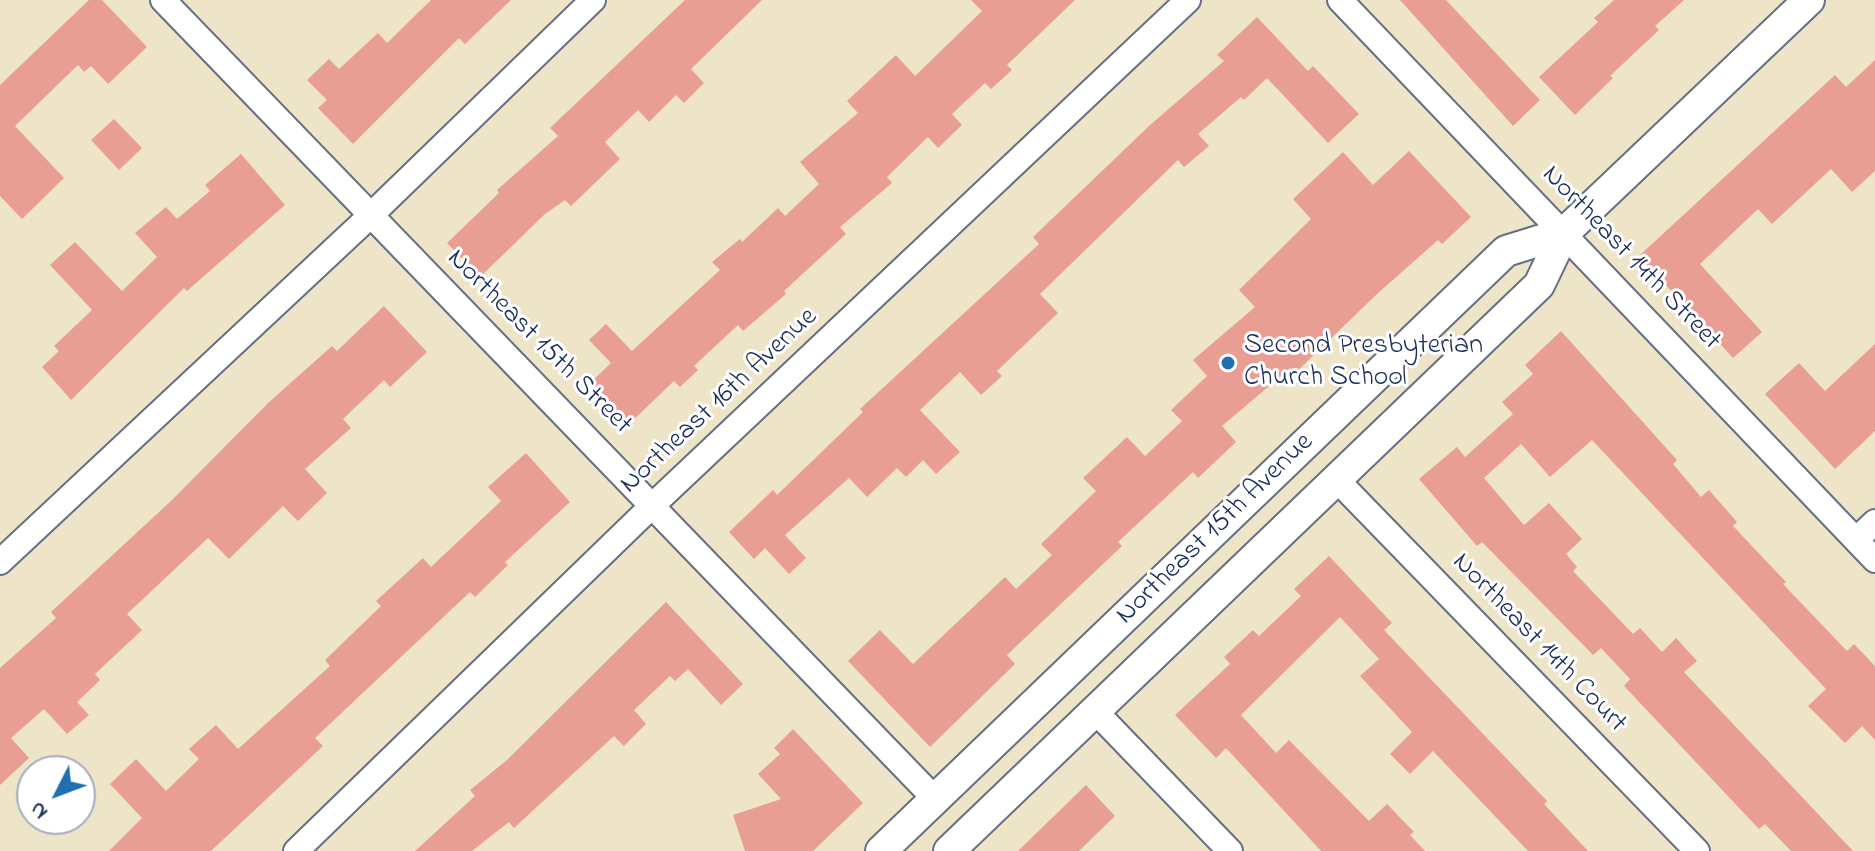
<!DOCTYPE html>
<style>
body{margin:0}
#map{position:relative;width:1875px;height:851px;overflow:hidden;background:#eee5c8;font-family:"Indie Flower",sans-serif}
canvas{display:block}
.north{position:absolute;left:16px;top:755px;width:80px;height:80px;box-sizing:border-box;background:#fff;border:2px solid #a4acbf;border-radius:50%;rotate:228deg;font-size:22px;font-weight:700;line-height:32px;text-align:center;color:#1b2f5e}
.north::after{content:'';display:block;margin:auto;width:28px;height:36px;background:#1f6fb2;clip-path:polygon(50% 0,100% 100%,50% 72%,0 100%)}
</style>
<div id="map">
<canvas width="1875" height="851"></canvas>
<div class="north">N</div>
</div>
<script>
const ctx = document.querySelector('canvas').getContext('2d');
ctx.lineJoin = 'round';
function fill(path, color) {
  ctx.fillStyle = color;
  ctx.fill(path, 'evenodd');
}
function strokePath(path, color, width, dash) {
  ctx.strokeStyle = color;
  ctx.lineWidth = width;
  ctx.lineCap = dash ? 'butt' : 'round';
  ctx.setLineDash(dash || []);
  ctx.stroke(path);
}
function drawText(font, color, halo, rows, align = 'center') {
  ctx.font = font + ' "Indie Flower",sans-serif';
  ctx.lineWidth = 6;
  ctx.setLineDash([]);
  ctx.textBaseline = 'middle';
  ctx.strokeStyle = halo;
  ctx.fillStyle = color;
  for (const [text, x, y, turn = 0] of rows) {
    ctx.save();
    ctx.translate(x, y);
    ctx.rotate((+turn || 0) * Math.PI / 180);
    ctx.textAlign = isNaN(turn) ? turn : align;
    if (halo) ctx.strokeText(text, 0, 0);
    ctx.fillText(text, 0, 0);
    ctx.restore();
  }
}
const building = new Path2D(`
 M89,0H102L147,47L108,84L91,66L84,72L78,65L15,126L64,178L22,219L0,196V85Z
 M431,0H511L465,44L459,38L353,144L318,108L327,100L307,80L329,59L339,69L378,33L387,43Z
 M685,0H762L691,69L704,83L684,103L676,95L649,122L638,110L605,142L620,159L571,206L565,200L545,214L480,277L447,243L499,193L497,190L558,136L550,128Z
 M971,0H1075L1007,65L1012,70L991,89L985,83L952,114L962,125L938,148L928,137L887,177L892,183L840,227L846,234L784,291L786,294L743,331L738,325L694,366L698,370L680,387L674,381L628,425L589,384L611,363L589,340L606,324L632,351L720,270L712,262L740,239L742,242L778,208L785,216L819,184L800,162L858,113L847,101L896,55L915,76L982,11Z
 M1400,0H1446L1540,100L1513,126Z
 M1614,0H1684L1655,26L1659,30L1610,76L1613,78L1575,115L1539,77L1598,22L1594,18Z
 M1257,17L1308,71L1313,66L1359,114L1328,143L1267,78L1244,100L1241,97L1198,134L1209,146L1184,167L1178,160L1040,294L1058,313L997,371L1002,376L981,395L960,372L920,410L960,452L936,474L923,460L906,477L897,468L867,497L849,478L785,535L806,558L789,574L765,548L754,559L729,532L773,490L777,495L863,412L860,409L1039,244L1033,237L1149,126L1224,61L1217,55Z
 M1875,60V171L1852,192L1831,169L1772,224L1758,209L1700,264L1762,332L1733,358L1639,256L1835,75L1846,87Z
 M114,119L142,148L119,170L91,140Z
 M1409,151L1471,217L1442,244L1438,240L1376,295L1293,375L1288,370L1222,426L1236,442L1198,478L1193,472L1118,542L1122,546L1007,655L1015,664L930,747L848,661L880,630L913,664L1005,577L1016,589L1052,555L1041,544L1096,491L1083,478L1127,437L1145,456L1182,421L1171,410L1207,376L1193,360L1255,307L1239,290L1311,219L1293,199L1343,152L1373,185Z
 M241,154L285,205L187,291L184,288L71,400L42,367L59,351L54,346L92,310L50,265L75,242L122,291L157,257L135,233L166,207L177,219L210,191L205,185Z
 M384,306L427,352L390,387L384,380L343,419L351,428L305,469L327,493L298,521L283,506L229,559L208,538L127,614L142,630L95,674L100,680L77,702L89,715L67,734L44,709L11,738L29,758L0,785V668L56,618L51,612L172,500L268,403L332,346L337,351Z
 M1561,331L1677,460L1673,464L1701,497L1709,490L1737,522L1733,526L1786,582L1783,584L1847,651L1854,644L1875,666V740L1862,726L1845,743L1808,706L1826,689L1592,440L1550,477L1521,444L1484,478L1524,525L1549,503L1582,539L1566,554L1577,567L1573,571L1633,634L1640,628L1662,652L1676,638L1697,661L1684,672L1853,851H1791L1765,824L1759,829L1624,686L1630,679L1601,648L1593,655L1482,542L1477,546L1419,479L1457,447L1465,457L1513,414L1502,402L1533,374L1525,365Z
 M1875,344V431L1835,469L1765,394L1799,363L1825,391Z
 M526,453L570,502L505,562L508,565L475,597L470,592L315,738L323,746L211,851H109L142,818L110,784L136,759L166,791L199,759L189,749L216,725L238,749L330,666L325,660L381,606L376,601L423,558L431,567L501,501L488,487Z
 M1329,556L1392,623L1384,630L1547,801L1544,804L1588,851H1528L1433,751L1410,774L1390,754L1412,732L1360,676L1379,659L1340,617L1241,715L1276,753L1289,740L1369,821L1387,804L1414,832L1410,835L1425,851H1321L1226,748L1216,758L1175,715L1230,664L1224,657L1253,630L1259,636L1301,596L1294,589Z
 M666,602L743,684L721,705L688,669L675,681L670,676L634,710L646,724L624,746L614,736L514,828L509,822L472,851H415L475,796L470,790L507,760Z
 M793,729L863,803L813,851H745L733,815L781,799L758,774L780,754L774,748Z
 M1086,785L1115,816L1079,851H1018Z`);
const minor = new Path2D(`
 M163,0L935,799
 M1340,0L1875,560
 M1336,479L1697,851
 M1856,540L1875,522
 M0,562L370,216L593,0
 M1095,711L1230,851
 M296,851L654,504L1188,0`);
const tertiary = new Path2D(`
 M881,851L1506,251L1564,233
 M949,851L1539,285L1564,233L1809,0`);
const markers = [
 [1228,363,8,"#1f6fb2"]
];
const streetNames = [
 ["Northeast 14th Street",1630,259,46],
 ["Northeast 15th Street",538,343,45],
 ["Northeast 16th Avenue",720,402,-43],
 ["Northeast 15th Avenue",1216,530,-44],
 ["Northeast 14th Court",1538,644,46]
];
const poiNames = [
 ["Second Presbyterian",1244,347],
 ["Church School",1244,379]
];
fill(building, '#e99e94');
strokePath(minor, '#656f83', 28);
strokePath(tertiary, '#656f83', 34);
strokePath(minor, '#fff', 24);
strokePath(tertiary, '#fff', 30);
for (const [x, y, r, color] of markers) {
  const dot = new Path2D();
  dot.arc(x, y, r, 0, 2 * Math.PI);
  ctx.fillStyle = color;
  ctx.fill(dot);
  strokePath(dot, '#fff', 3);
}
drawText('28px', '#1b2f5e', '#fff', streetNames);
drawText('28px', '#1b2f5e', '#fff', poiNames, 'left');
</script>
